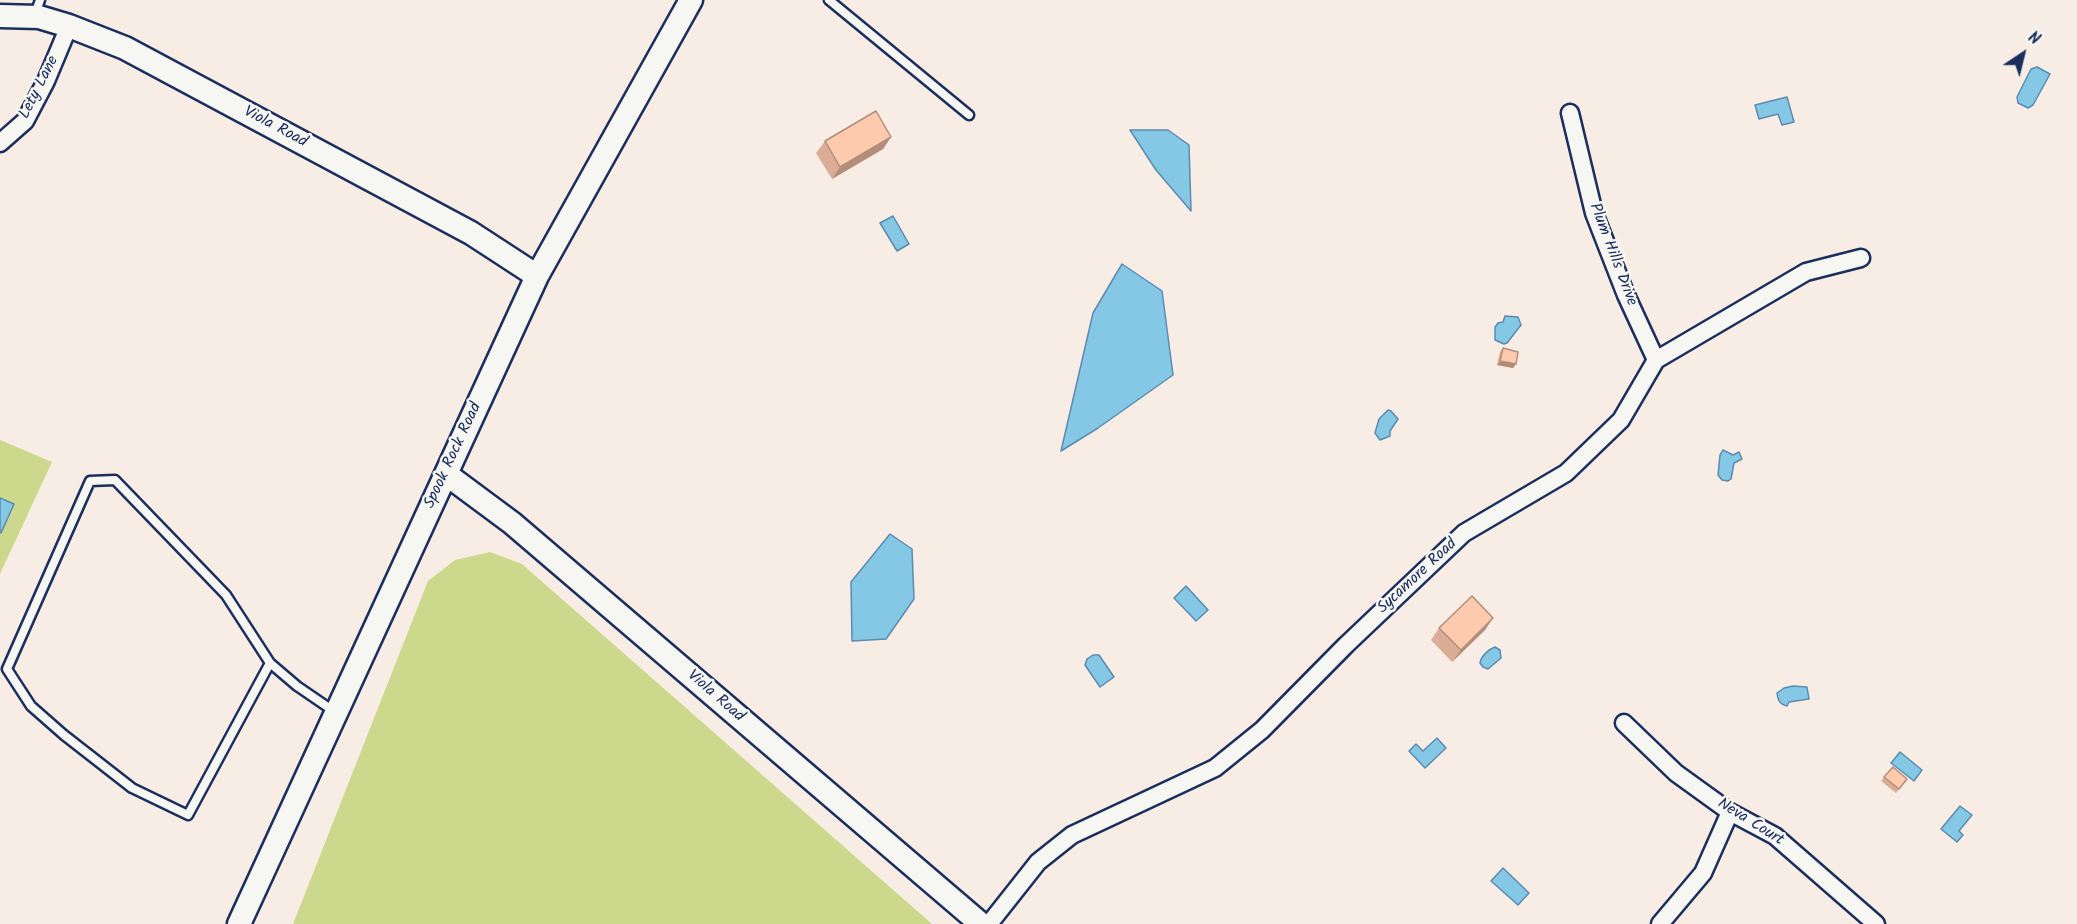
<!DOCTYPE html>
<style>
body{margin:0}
#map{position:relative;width:2077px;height:924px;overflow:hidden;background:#f8ede4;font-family:Kalam,sans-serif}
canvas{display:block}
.north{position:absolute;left:1993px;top:24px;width:60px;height:60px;-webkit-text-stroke:4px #f6f6f2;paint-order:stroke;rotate:35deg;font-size:16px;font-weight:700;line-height:24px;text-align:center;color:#1b2f5e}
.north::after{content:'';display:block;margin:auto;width:21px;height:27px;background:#1b2f5e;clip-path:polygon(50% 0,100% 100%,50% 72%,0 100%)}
</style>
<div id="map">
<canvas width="2077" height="924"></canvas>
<div class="north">N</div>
</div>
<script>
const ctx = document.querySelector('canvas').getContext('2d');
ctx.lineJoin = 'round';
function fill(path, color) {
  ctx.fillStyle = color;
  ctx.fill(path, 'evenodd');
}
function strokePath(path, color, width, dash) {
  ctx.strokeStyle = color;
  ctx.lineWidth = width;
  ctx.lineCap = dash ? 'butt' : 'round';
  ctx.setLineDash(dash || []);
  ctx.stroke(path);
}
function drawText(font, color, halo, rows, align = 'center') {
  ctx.font = font + ' Kalam,sans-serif';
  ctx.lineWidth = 5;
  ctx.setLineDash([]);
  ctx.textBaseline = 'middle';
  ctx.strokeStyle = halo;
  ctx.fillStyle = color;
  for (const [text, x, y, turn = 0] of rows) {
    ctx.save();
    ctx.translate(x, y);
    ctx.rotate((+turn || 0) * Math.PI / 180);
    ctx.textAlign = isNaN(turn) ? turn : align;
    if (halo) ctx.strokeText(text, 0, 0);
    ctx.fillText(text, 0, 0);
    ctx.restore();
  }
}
const green = new Path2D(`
 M0,440L52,462L0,574Z
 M490,552L522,564L932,924H293L428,581L455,560Z`);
const water = new Path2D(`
 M2037,67L2050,74L2033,105L2028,108L2018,103L2017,97L2031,69Z
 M1787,97L1794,122L1782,125L1778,114L1759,119L1755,105Z
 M1130,130H1168L1189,145L1191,211L1156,170Z
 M893,216L909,244L897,251L880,223Z
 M1122,264L1162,291L1173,375L1098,428L1061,451L1093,313Z
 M1505,316L1518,317L1521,325L1507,343L1504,344L1495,340V327L1498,323L1503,322Z
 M1388,410L1391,411L1398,419L1390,431V436L1380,440L1375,433L1379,419Z
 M1723,450L1733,455L1739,452L1742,459L1734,463L1731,479L1728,481L1722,480L1718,475L1720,455Z
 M0,498L14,504L1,533L0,532Z
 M890,534L912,549L914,599L886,639L852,641L851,582Z
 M1186,586L1208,610L1196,621L1174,598Z
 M1495,647L1500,650L1501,658L1488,669L1483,667L1480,663C1481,656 1489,649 1495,647Z
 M1093,655H1099L1114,677L1100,687L1085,665L1087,659Z
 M1793,686L1807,687L1809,699L1789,702L1787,706C1779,704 1778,700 1777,693L1784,688Z
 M1437,738L1446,748L1425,768L1409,751L1416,744L1423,751Z
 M1900,752L1922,770L1914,781L1891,763Z
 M1960,806L1972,815L1959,831L1963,835L1957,842L1941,829Z
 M1503,868L1529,893L1518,905L1491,881Z`);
const lane = new Path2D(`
 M829,0L969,115
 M35,14L40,0
 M270,663L226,595L115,480L90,481L7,669L31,706L64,735L132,788L188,815L270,663L297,686L335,712`);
const street = new Path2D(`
 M1570,113L1594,213L1626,295L1656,360
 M0,143L25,121L46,81L69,26
 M1624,723L1676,773L1730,812L1775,836L1876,924
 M989,924L1038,862L1072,835L1215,768L1262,730L1346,645L1464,533L1566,473L1621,420L1656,360L1806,272L1861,258
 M1660,924L1703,873L1730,812`);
const secondary = new Path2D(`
 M0,16L39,17L69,26L125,48L471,233L537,276
 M446,474L512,523L981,924
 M239,924L537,276L691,0`);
const wall = new Path2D(`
 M891,137L883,149L832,179L816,153L825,141Z
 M1503,348L1516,364L1513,368L1497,365L1500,352Z
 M1439,628L1485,630L1452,662L1431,640Z
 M1884,777L1904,783L1896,793L1881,781Z`);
const shadedWall = new Path2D(`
 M891,137L883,149L832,179L840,167Z
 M1500,361L1516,364L1513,368L1497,365Z
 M1493,618L1485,630L1452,662L1461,650Z`);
const building = new Path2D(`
 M876,111L891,137L840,167L825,141Z
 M1503,348L1518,352L1516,364L1500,361Z
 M1472,596L1493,618L1461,650L1439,628Z
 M1893,767L1907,779L1899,789L1884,777Z`);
const streetNames = [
 ["Lety Lane",40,88,-63],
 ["Viola Road",275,128,28],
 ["Plum Hills Drive",1612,255,69],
 ["Spook Rock Road",454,456,-65],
 ["Sycamore Road",1418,577,-43],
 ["Viola Road",715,697,41],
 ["Neva Court",1750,823,32]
];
fill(green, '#ccd88b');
fill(water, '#85c8e6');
strokePath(water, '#5b8bb0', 1.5);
strokePath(lane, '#1b2f5e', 13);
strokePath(street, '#1b2f5e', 21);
strokePath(secondary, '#1b2f5e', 27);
strokePath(lane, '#f6f6f2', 8);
strokePath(street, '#f6f6f2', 16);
strokePath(secondary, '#f6f6f2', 22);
fill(wall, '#daae96');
fill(shadedWall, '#b28d7a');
fill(building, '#fecaae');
strokePath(building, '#b28d7a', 1.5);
drawText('16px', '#1b2f5e', '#f6f6f2', streetNames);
</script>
